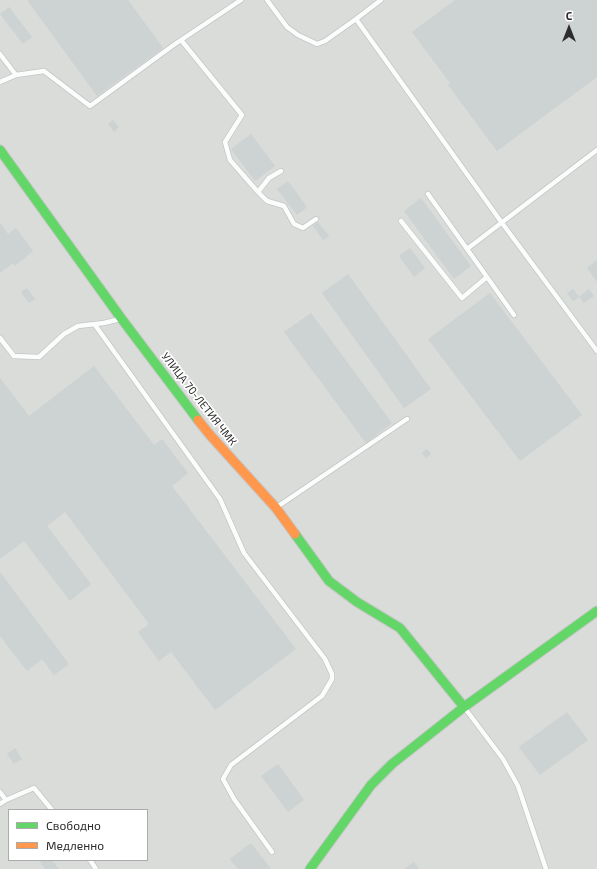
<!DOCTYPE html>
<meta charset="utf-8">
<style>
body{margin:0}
#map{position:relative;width:597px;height:869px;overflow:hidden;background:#e2e9ea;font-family:"Exo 2",sans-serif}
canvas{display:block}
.legend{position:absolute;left:8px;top:809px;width:140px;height:52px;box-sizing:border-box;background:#fff;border:1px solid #ababab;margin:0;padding:5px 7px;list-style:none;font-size:12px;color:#2c2c2c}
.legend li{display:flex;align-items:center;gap:8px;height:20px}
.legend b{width:20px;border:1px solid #ababab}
.north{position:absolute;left:549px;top:8px;width:40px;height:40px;-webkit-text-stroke:3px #fff;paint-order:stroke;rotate:0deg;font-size:11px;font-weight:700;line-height:16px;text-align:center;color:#2c2c2c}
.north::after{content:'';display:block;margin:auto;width:14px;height:18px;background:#2c2c2c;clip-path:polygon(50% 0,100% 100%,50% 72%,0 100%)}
</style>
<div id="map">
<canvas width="597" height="869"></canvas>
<ul class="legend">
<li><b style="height:5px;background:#63d668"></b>Свободно</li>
<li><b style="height:5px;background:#ff974d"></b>Медленно</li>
</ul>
<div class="north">С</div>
</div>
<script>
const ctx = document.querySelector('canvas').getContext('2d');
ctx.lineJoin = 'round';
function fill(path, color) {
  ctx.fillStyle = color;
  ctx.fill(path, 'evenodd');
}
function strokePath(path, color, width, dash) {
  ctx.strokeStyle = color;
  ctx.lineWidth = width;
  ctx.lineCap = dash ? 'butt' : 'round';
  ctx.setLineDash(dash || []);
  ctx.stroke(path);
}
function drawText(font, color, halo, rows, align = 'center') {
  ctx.font = font + ' "Exo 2",sans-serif';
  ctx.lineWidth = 3.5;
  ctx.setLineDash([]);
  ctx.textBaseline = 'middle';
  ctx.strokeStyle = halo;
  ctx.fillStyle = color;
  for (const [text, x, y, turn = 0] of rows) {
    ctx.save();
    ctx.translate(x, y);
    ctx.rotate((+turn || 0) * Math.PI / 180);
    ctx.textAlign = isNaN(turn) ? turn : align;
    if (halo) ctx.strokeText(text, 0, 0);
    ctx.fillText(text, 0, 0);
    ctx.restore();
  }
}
const industrial = new Path2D(`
 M0,0H597V869H0ZM9,810H147V860H9Z`);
const building = new Path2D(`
 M27,0H128L163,48L97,96Z
 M455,0H597V77L497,151L448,85L450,83L412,32Z
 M9,7L32,37L23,44L0,14Z
 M113,120L119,127L114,132L108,124Z
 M251,134L275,166L255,181L231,149Z
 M288,181L307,207L297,215L277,189Z
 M421,198L471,266L454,279L404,211Z
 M318,222L329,236L323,240L313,226Z
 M0,223L8,234L16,228L33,251L15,266L13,263L0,273Z
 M410,248L425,268L414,277L399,256Z
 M597,260V282L587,268Z
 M348,274L431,389L404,408L322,293Z
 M27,288L35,299L29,303L21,292Z
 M573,289L579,297L573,301L567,293Z
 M589,289L594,296L584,303L579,297Z
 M490,293L582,415L520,461L428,339Z
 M311,313L392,423L366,443L284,332Z
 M94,366L154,445L162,439L188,473L172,486L296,649L215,710L171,652L159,661L138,632L149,624L65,512L47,526L91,584L70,601L24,541L0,559V378L29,416Z
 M427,449L431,454L426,458L422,453Z
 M0,572L69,664L54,675L42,659L27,671L0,636Z
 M567,712L588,740L540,775L519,747Z
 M15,748L22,759L14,764L7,754Z
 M278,764L304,800L288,812L261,776Z
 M251,843L271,869H238L230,859Z
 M39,860H52L59,869H45Z
 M414,862L419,869H404Z`);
const lane = new Path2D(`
 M267,0L287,27L298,35L317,44L325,41L356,19L502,223L597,351
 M356,19L381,0
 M181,40L242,115L225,142L230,160L258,192L267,201L284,206L294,224L303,228L316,219
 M0,54L16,75L44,71L90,106L175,44L241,0
 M0,82L16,75
 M258,192L269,178L281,171
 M428,194L514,315
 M401,221L462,298L487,277
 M467,249L597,150
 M95,325L220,499L244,553L325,659L332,674V679L322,696L231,765L223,779L234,799L272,852
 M0,338L14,356L39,357L64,334L78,326L104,323L120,319
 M277,507L407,419
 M464,707L503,759L518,786L546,869
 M0,792L6,800L0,804
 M6,800L34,788L52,810
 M90,860L96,869`);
const fast = new Path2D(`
 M0,150L121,318L198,420
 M295,534L329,581L357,602L400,628L464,707
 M310,869L371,785L392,764L464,707L597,611`);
const slow = new Path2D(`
 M198,420L210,435L276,508L295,534`);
const streetNames = [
 ["УЛИЦА 70-ЛЕТИЯ ЧМК",199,399,52]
];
fill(industrial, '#d9dcd9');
fill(building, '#cdd2d3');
strokePath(lane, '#c5c6c6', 6);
strokePath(fast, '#c5c6c6', 11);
strokePath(slow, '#c5c6c6', 11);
strokePath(lane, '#fbfcfc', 4.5);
strokePath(fast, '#63d668', 9);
strokePath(slow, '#ff974d', 9);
drawText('11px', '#2c2c2c', '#fff', streetNames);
</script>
